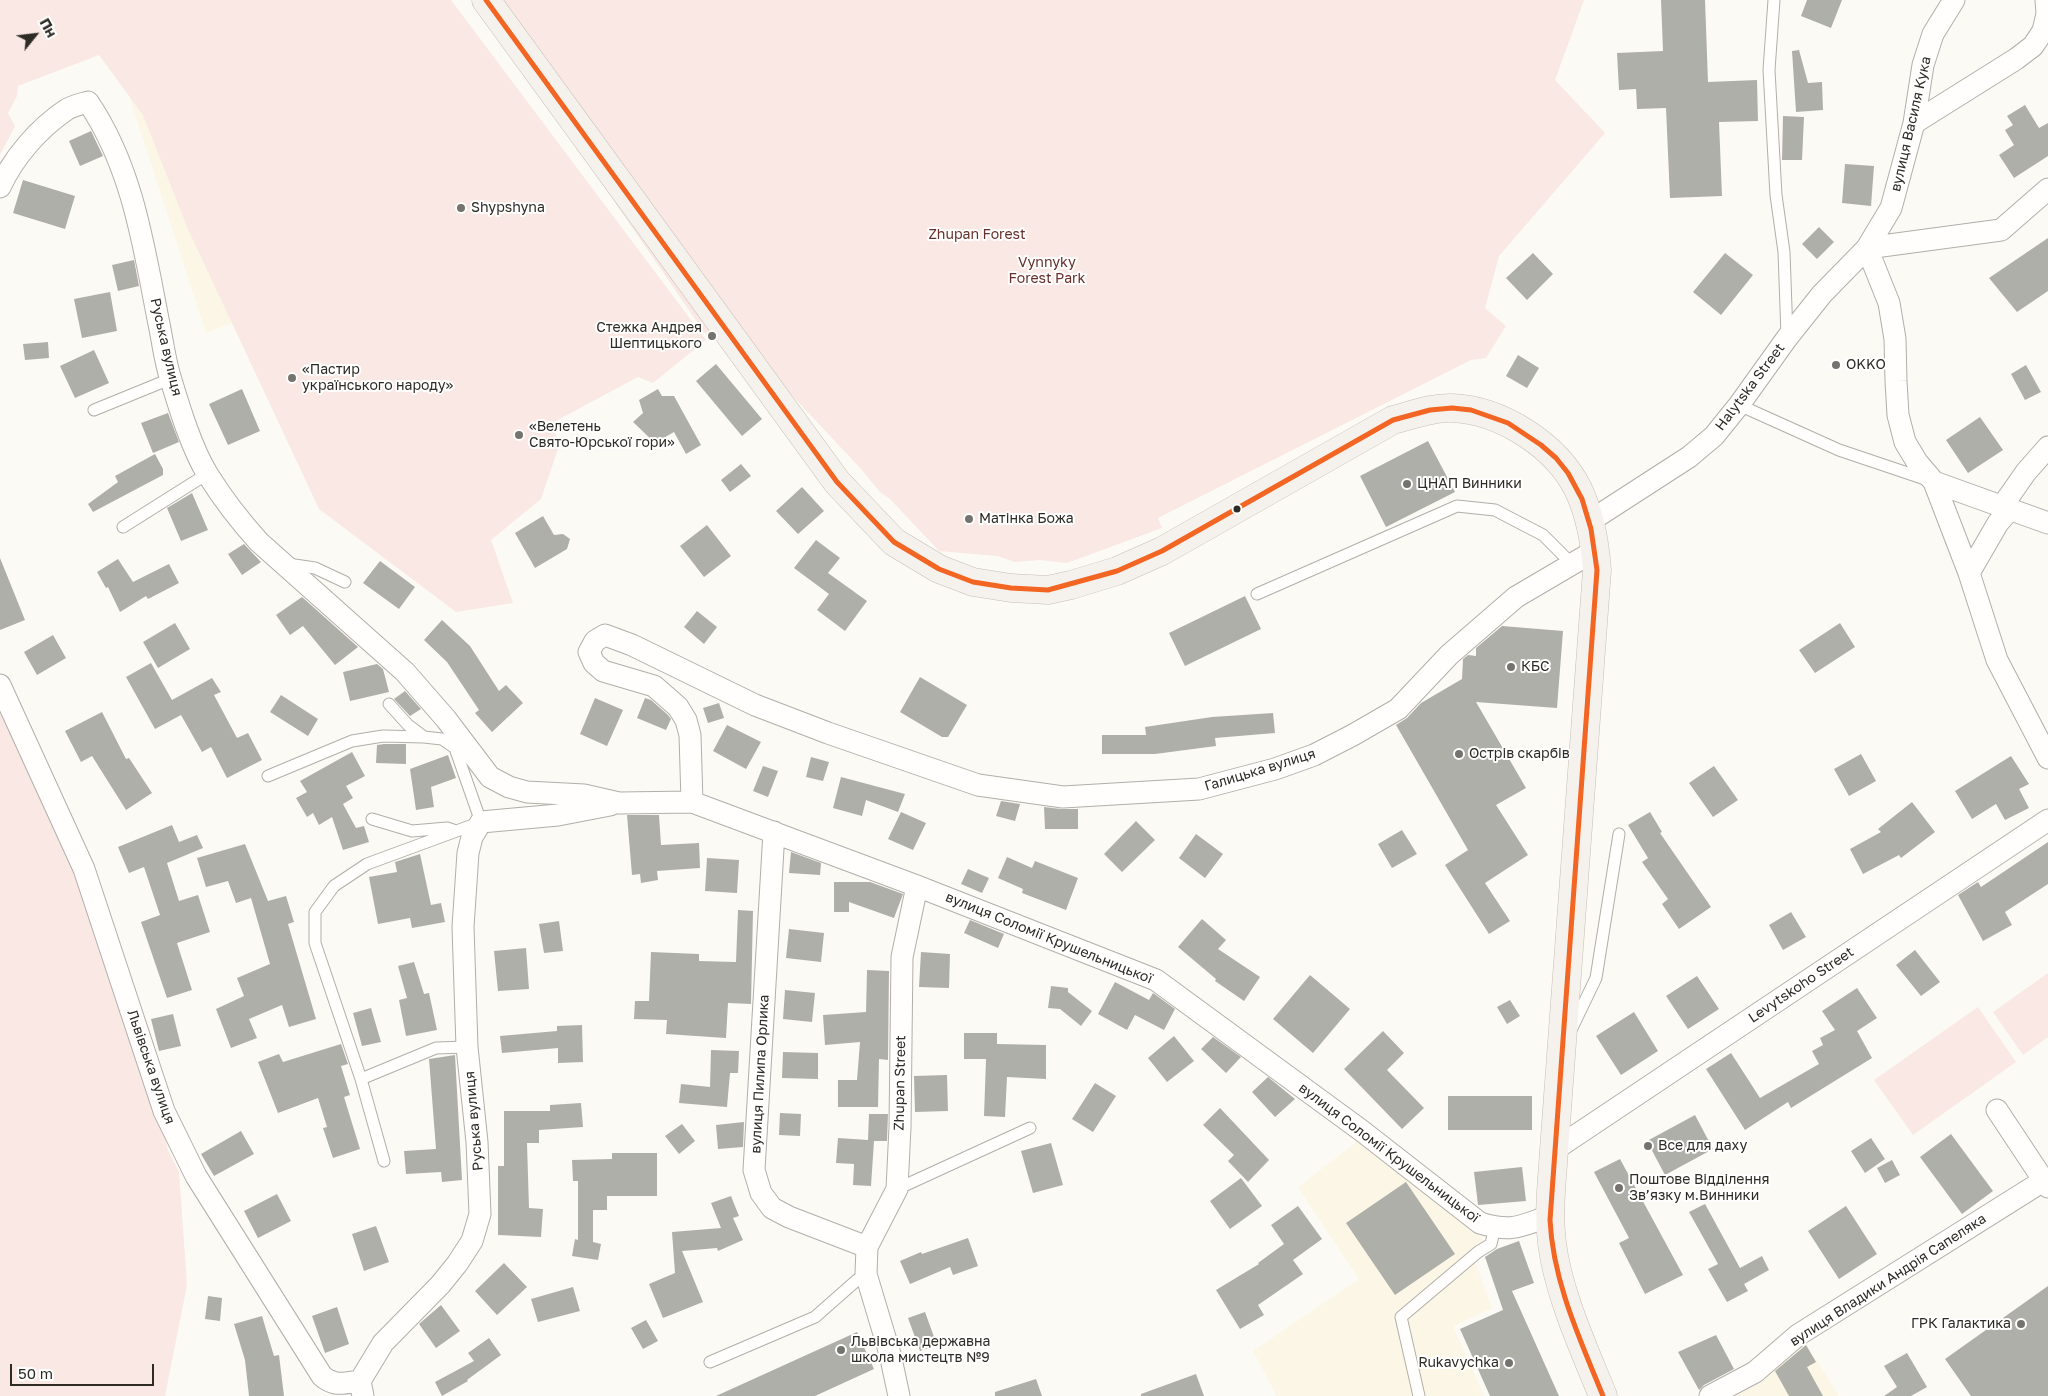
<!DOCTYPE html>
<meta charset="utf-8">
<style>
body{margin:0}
#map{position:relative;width:2048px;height:1396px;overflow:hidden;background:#fcfaf4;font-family:"Golos Text",sans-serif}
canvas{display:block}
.north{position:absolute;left:10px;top:10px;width:50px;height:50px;-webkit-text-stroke:4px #fff;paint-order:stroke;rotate:61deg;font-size:14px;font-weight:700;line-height:20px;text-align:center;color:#2d2b24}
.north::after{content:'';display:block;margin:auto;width:18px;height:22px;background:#2d2b24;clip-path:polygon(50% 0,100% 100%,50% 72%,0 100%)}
.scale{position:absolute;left:10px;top:1364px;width:144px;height:22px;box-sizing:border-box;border:2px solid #2d2b24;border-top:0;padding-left:6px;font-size:15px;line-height:18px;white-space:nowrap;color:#2d2b24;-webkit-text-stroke:4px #fff;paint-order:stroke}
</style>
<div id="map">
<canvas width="2048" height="1396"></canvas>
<div class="north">Пн</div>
<div class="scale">50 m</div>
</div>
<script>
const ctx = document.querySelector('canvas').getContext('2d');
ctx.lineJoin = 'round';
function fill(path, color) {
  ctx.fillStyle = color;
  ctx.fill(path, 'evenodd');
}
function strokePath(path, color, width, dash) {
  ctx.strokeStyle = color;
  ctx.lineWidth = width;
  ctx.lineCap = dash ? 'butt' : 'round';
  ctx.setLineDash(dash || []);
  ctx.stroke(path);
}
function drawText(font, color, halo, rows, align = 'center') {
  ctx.font = font + ' "Golos Text",sans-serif';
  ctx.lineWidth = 4;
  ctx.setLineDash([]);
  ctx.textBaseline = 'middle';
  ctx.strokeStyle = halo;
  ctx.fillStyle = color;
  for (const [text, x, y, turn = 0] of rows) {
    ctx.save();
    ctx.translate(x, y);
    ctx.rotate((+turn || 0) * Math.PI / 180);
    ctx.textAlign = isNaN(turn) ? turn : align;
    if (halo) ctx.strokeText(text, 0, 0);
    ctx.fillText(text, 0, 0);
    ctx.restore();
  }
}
const built = new Path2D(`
 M98,0L232,323L206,333Z
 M1362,1138L1478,1228L1483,1241L1471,1251L1492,1308L1453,1326L1484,1396H1277L1253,1351L1359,1279L1298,1187Z
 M1805,1342L1839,1396H1732Z`);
const green = new Path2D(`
 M0,0H451L706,340L653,383L638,377L552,423L559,446L541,499L491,540L513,603L456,612L319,509L188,229L143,115L99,55L18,86L17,96L8,113L15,126L0,155Z
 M472,0H1584L1555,80L1605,133L1499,256L1485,308L1506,326L1486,358L1471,360L1158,518L1162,528L1067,563L1040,560L1015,562L997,556L939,551L890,499L880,492L861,469L729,328L708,338L491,22Z
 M0,690L75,856L166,1132L167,1148L179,1172L187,1285L165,1396H0Z
 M2048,973V1037L2023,1055L1993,1012Z
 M1978,1007L2016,1062L1913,1135L1874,1080Z`);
const building = new Path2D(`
 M1661,0H1705L1708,82L1757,80L1758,121L1719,122L1722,196L1670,198L1666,108L1637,109L1636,89L1619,90L1617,53L1663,51Z
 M1807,0H1842L1831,28L1801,16Z
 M1799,50L1808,83L1822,82L1823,110L1796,112L1792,51Z
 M2025,105L2039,128L2048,123V156L2014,178L1999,155L2014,145L2005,130L2013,125L2007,116Z
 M1783,116L1804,117L1802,160H1782Z
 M91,131L103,156L80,166L69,141Z
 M1845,164L1874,166L1871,206L1842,203Z
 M23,180L75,196L65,229L13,213Z
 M1819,227L1834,242L1817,259L1802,244Z
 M2048,238V291L2017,312L1989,278Z
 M1533,253L1553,274L1527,300L1506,278Z
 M1725,253L1753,275L1721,315L1693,292Z
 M134,260L139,286L118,291L112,265Z
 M110,292L117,331L82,338L74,299Z
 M48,342L49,358L25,360L23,344Z
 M94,350L109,383L75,398L60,366Z
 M1518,355L1539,368L1527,388L1506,376Z
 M716,364L762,419L742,436L696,381Z
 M2026,365L2041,392L2025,400L2011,374Z
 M242,389L260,431L228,445L209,404Z
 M658,389L662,396H674L701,445L686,454L674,432L655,443L633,422L643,413L639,400Z
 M168,413L179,442L153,453L141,423Z
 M1980,417L2003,450L1968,473L1946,440Z
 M1428,441L1455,492L1386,527L1360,476Z
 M155,454L163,469V475L93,512L88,504L118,482L115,476Z
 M741,464L751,476L730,492L721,480Z
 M802,487L824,511L798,534L776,511Z
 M192,493L208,530L181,541L167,508Z
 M543,516L554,535L563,534L570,539L567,549L535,568L515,533Z
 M707,525L731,556L704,577L680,546Z
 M816,540L840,558L828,573L867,601L845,631L817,610L829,594L794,568Z
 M244,544L261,562L242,575L228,554Z
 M0,558L25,620L0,630Z
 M118,559L133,582L169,564L179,583L148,599L146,596L120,612L108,587L106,588L97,572Z
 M380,561L415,587L399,609L363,583Z
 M1245,596L1261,629L1185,666L1169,633Z
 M302,597L358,647L335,665L303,626L290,635L276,615Z
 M697,611L717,627L704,644L684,627Z
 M442,620L470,646L499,691L506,685L523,703L492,732L475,713L479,710L447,662L424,640Z
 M175,623L190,649L158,668L143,642Z
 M1840,623L1855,647L1815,673L1799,650Z
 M1502,626L1563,631L1557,708L1476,702L1526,788L1496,805L1528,855L1485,883L1510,921L1489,934L1445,865L1468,850L1396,725L1407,718L1421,703L1462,679L1463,659L1468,655L1476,656V648Z
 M53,635L66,658L37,675L24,652Z
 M151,663L172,700L212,678L221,692L214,695L237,738L248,733L262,760L227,778L211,747L202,752L181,715L155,729L126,677Z
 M377,664L383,669L389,692L350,701L343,672Z
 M920,677L967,705L948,737H942L900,712Z
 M405,691L421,709L410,716L394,699Z
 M281,695L318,719L308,736L270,712Z
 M595,698L623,710L607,746L580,734Z
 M645,698L651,700L668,715L671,719L666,730L637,718Z
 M719,703L724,718L708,723L703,708Z
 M102,712L126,759L129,758L152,793L126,810L92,756L81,762L65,731Z
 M1273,713L1275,733L1215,738L1216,746L1155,754H1102V735H1146L1145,727L1212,717Z
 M727,725L761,742L746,769L713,751Z
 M384,744H406V764L376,763L377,745Z
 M352,752L365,776L346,786L353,798L343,804L356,828L364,826L369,842L343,850L332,817L319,825L313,813L307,817L296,798L307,792L300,781Z
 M1861,754L1876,781L1849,796L1834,769Z
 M448,755L456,778L431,787L434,807L416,810L410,769Z
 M2011,756L2029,784L2019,789L2029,808L2005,820L1996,804L1972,819L1955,791Z
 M811,757L829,762L823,781L806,777Z
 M763,766L778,771L768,797L753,791Z
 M1714,766L1738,800L1713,817L1689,783Z
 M841,777L905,794L898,812L866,800L862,816L833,808Z
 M1001,801L1020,804L1015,821L996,816Z
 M1912,802L1935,832L1901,858L1899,855L1863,874L1850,849L1881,832L1878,829Z
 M1044,807L1061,809H1078V829H1045Z
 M901,812L926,823L913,850L888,839Z
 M1650,812L1662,832L1660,833L1711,907L1679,929L1662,904L1668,899L1642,862L1648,858L1628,825Z
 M627,815H659L661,845L699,843L700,868L657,871L658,880L641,883L640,874L632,875Z
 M1136,821L1155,840L1122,872L1104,854Z
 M172,825L179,842L197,835L203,848L167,863L179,901L198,895L210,932L177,943L192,990L167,998L141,922L160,915L144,867L129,873L118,847Z
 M1402,830L1417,854L1392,868L1378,844Z
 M1196,834L1223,854L1205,878L1179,858Z
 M2048,842V884L2005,912L2012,925L1983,941L1958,895L1978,882L1981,887Z
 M245,844L268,901L286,896L294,922L288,924L316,1019L289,1027L282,1005L249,1019L257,1038L231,1048L216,1009L244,996L237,978L270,964L251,898L236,903L228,881L206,887L197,858Z
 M791,852L821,863L820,875L789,873Z
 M420,854L431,905L441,903L445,922L412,928L410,918L378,924L369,877L397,872L395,862Z
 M1007,857L1032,868L1035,861L1078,878L1066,910L1022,893L1023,889L998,878Z
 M707,858L739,860L737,893L705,891Z
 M968,869L989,878L982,893L961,884Z
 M834,882H870L903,894L894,918L849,902V912H834Z
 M738,910L753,911L751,1004L728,1003L726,1038L666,1034L667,1020L634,1019L635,1001H649L651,952L699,954V961L736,962Z
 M1791,912L1806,937L1783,950L1769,925Z
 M1202,919L1226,940L1218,949L1260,977L1244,1001L1215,981L1216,979L1178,947Z
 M970,920L1004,934L998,948L964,933Z
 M559,921L563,951L544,953L539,924Z
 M789,929L824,933L821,962L786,958Z
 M526,948L529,989L498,991L494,951Z
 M1915,950L1940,982L1921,996L1896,965Z
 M921,952L950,954L949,988L919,987Z
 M414,962L424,994L429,993L437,1030L406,1036L399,1000L407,998L398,966Z
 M867,970L889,971L888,1060L879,1059L878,1107H838V1080H857L860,1042L825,1045L823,1015L866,1012Z
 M1310,975L1350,1009L1313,1053L1273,1019Z
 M1697,976L1719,1009L1688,1029L1666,996Z
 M1115,982L1149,1000L1153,993L1175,1009L1164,1030L1135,1015L1127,1030L1098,1014Z
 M1051,986L1068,988V992L1092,1011L1081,1026L1060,1009L1048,1008Z
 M1857,988L1877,1018L1857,1031L1872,1058L1791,1108L1788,1102L1745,1130L1706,1069L1731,1053L1760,1098L1819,1064L1812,1051L1823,1045L1820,1038L1835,1030L1822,1011Z
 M785,990L815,993L812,1022L783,1019Z
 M1510,1000L1520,1016L1507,1024L1497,1007Z
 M371,1008L381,1042L362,1046L353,1013Z
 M1634,1012L1658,1051L1621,1075L1596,1036Z
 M173,1014L181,1046L159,1051L151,1019Z
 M582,1025L583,1062L558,1063V1048L502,1053L500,1036L557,1031V1026Z
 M1383,1031L1404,1053L1387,1070L1424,1108L1402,1129L1344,1069Z
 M964,1033H997V1044L1046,1045V1079L1007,1077L1005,1117L984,1116L986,1059H964Z
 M1174,1036L1194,1061L1167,1082L1148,1058Z
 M1213,1037L1241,1057L1226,1073L1201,1049Z
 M341,1044L348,1064L341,1066L350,1095L344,1097L360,1149L333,1158L323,1128L327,1127L318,1098L278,1113L258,1062L279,1054L283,1062Z
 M711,1050L739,1051L738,1073H730L727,1107L679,1103L681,1084L710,1087Z
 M783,1052L818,1053V1079L782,1078Z
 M455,1055L462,1180L442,1182L441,1172L406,1174L404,1151L436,1149L429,1059Z
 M947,1075L948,1111L915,1112L914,1076Z
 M1268,1077L1295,1099L1275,1117L1252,1092Z
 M1095,1083L1116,1096L1093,1132L1072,1119Z
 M1448,1096H1532V1130H1448Z
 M581,1103L583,1127L539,1130V1143H527L529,1208L543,1209L541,1237L498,1235V1166H504V1111H550V1105Z
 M1220,1108L1269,1160L1248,1182L1228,1161L1234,1155L1203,1125Z
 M780,1113L801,1114L800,1136L779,1135Z
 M869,1114H888L887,1141H874L871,1186L853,1185L854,1164L836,1163L838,1138L868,1140Z
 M1695,1115L1713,1149L1665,1175L1647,1141Z
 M744,1122L743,1147L718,1149L716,1125Z
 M682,1124L695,1141L679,1154L665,1136Z
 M241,1131L254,1154L214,1176L201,1154Z
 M1951,1134L1993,1191L1962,1214L1920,1157Z
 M1871,1138L1885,1159L1865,1173L1851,1151Z
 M1051,1143L1063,1185L1033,1193L1021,1151Z
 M612,1153H657V1196H607V1210H593V1242L601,1244L598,1260L572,1256L575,1239L578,1240V1181H573L572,1160L612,1159Z
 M1620,1159L1683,1275L1645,1294L1619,1243L1629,1238L1594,1172Z
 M1892,1160L1900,1175L1885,1183L1877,1168Z
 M1522,1167L1526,1201L1478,1205L1474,1172Z
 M1241,1178L1262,1206L1230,1229L1210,1201Z
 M1406,1182L1455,1254L1395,1295L1346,1223Z
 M277,1194L291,1221L258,1238L244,1211Z
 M731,1196L739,1216L733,1218L743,1240L718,1251L717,1248L682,1251L703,1302L663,1318L649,1284L675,1273L672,1232L721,1228L711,1203Z
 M1705,1204L1740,1268L1762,1256L1769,1270L1744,1284L1748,1291L1727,1302L1708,1269L1718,1264L1689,1212Z
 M1298,1206L1322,1239L1293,1260L1303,1274L1258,1305L1264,1315L1240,1329L1216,1290L1259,1264L1258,1263L1284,1244L1271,1225Z
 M1846,1206L1877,1254L1839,1279L1808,1231Z
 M376,1226L389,1262L364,1271L352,1234Z
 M968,1238L978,1266L953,1275L950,1267L910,1284L900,1261L921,1252L922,1254Z
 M1519,1241L1534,1283L1512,1291L1559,1396H1490L1460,1329L1503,1310L1485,1257L1497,1249Z
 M504,1263L527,1287L497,1315L475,1291Z
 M2048,1286V1396H1971L1945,1359Z
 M573,1287L580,1311L538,1322L531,1299Z
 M208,1296L222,1298L220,1321L205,1319Z
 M441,1305L460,1331L436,1348L419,1324Z
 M337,1307L349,1344L325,1353L312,1316Z
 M925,1312L937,1345L920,1351L908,1318Z
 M262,1316L274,1356L279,1355L284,1396H249L245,1360L234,1324Z
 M646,1320L658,1341L643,1349L631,1328Z
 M857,1332L874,1369L815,1396H716Z
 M1716,1335L1734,1369L1704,1385L1699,1390L1678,1352Z
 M489,1338L501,1355L467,1380L468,1381L442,1396L435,1382L474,1361L468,1353Z
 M1806,1345L1816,1362L1807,1367L1823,1396H1789L1775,1371Z
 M1907,1353L1927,1387L1911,1396H1884L1897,1387L1884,1366Z
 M1196,1374L1204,1396H1141V1394Z
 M1036,1379L1042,1396H995V1392Z`);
const lane = new Path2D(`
 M1774,0L1769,70L1776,195L1784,252L1787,336
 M1739,405L1839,450L1928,480
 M94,410L170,379
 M123,527L207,474
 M288,564L315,568L345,582
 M1257,594L1457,506L1495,510L1543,535L1572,564
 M389,704L408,725L424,737
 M268,776L352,741L383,736L424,737L442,739L455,748L481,822L367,864L334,886L315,912V943L361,1079L384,1161
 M372,819L412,831L447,828L456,831
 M1571,1030L1596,978L1619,834
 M361,1079L436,1048L467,1047
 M897,1189L1030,1128
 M710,1362L815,1317L857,1280L866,1274
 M1419,1396L1401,1317L1478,1252L1491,1244L1495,1227`);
const street = new Path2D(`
 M1914,123L2016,59L2033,46L2043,31L2047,14L2046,0
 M0,187C14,157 38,129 66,110C72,106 81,104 88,102C133,168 144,248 159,324C163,343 165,362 171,380C180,410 192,449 208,475C223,499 240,521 259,542L405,672L446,719L490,777L509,787L527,792L584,795L619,803L692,802L917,886L1156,980L1362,1131L1480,1223C1513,1233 1520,1226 1550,1216
 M1867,248L1889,303L1895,339L1896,381L1898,415L1905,442L1917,462L1934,482L1969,573L1997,660L2048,758
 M1867,248L2001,230L2048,189
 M1934,482L2048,523
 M2003,505L2026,472L2048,447
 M1590,521L1689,457L1714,436L1739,405L1787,338L1822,294L1867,248L1891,208L1914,123L1923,65L1933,34L1954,0
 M1969,573L1998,523L2011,508
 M0,685L84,869L164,1111L196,1176L322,1376C334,1387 345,1383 360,1381L363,1396
 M692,802L690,735L686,720L678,707L654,686L603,671L594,663L589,652L595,641L605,635L632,645L755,705L828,733L978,785L1063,797L1199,789L1275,769L1314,755L1353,735L1398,709L1449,655L1516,597L1596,550
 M774,832L754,1170L761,1193L772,1208L789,1217L867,1247
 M1997,1110L2048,1187
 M1554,1150L2048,820
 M360,1381L383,1343L440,1285L457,1264L472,1241L480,1214L477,1142L467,1047L463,927L468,853L472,837L481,822L558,815L610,805
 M899,1396L890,1354L866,1274L867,1247L897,1189L900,1127L902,957L917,886
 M1710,1396L1755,1372L1798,1335L2043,1181`);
const primary = new Path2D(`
 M486,0L837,482L894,542L939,569L973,582L1011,588L1048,590L1071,585L1117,571L1162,551L1393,420C1412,415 1433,407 1452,408C1501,410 1556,445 1578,489C1590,514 1595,543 1597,570L1554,1150C1552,1181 1548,1212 1552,1243C1558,1293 1584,1349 1603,1396`);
const bus1 = new Path2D(`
 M486,0L837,482L894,542L939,569L973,582L1011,588L1048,590L1117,571L1162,551L1393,420L1430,410L1452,408L1471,410L1508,423L1541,445L1556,458L1568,473L1582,499L1591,529L1597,570L1550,1220C1553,1282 1580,1339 1603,1396`);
const markers = [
 [461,208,5,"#75736d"],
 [712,336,5,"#75736d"],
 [1836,365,5,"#75736d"],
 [292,378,5,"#75736d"],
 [519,435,5,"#75736d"],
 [1407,484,5,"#75736d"],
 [1237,509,4.5,"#2d2b24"],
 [969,519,5,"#75736d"],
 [1511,667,5,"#75736d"],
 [1459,754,5,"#75736d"],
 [1648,1146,5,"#75736d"],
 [1619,1188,5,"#75736d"],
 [2021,1324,5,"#75736d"],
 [841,1350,5,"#75736d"],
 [1509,1363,5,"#75736d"]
];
const streetNames = [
 ["вулиця Василя Кука",1911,124,-77],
 ["Руська вулиця",166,347,77],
 ["Halytska Street",1750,387,-53],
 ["Галицька вулиця",1260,770,-17],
 ["вулиця Соломії Крушельницької",1049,938,22],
 ["Levytskoho Street",1801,985,-34],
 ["Львівська вулиця",151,1067,71],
 ["вулиця Пилипа Орлика",760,1074,-87],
 ["Zhupan Street",900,1083,-89],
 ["Руська вулиця",474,1121,-95],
 ["вулиця Соломії Крушельницької",1389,1153,37],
 ["вулиця Владики Андрія Сапеляка",1888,1280,-33]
];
const poiNames = [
 ["Shypshyna",471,208],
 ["Стежка Андрея",702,328,"right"],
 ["Шептицького",702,344,"right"],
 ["OKKO",1846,365],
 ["«Пастир",302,370],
 ["українського народу»",302,386],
 ["«Велетень",529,427],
 ["Свято-Юрської гори»",529,443],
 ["ЦНАП Винники",1417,484],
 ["Матінка Божа",979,519],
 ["КБС",1521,667],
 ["Острів скарбів",1469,754],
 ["Все для даху",1658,1146],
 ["Поштове Відділення",1629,1180],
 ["Зв’язку м.Винники",1629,1196],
 ["ГРК Галактика",2011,1324,"right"],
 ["Львівська державна",851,1342],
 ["школа мистецтв №9",851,1358],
 ["Rukavychka",1499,1363,"right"]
];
const parkNames = [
 ["Zhupan Forest",977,235],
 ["Vynnyky",1047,263],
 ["Forest Park",1047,279]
];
fill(built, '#fbf6e5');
fill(green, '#f9e8e4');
fill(building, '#afafaa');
strokePath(lane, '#b1afa9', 13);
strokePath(street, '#b1afa9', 23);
strokePath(primary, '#c5bdb4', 29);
strokePath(lane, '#fffefd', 11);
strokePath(street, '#fffefd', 21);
strokePath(primary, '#f5f2ed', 28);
strokePath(bus1, '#f26522', 5);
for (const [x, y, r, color] of markers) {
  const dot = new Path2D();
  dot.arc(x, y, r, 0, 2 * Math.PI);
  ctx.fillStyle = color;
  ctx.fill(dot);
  strokePath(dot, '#fff', 2);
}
drawText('14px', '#2d2b24', '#fff', streetNames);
drawText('14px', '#2d2b24', '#fff', poiNames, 'left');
drawText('14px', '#672f29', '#fff', parkNames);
</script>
